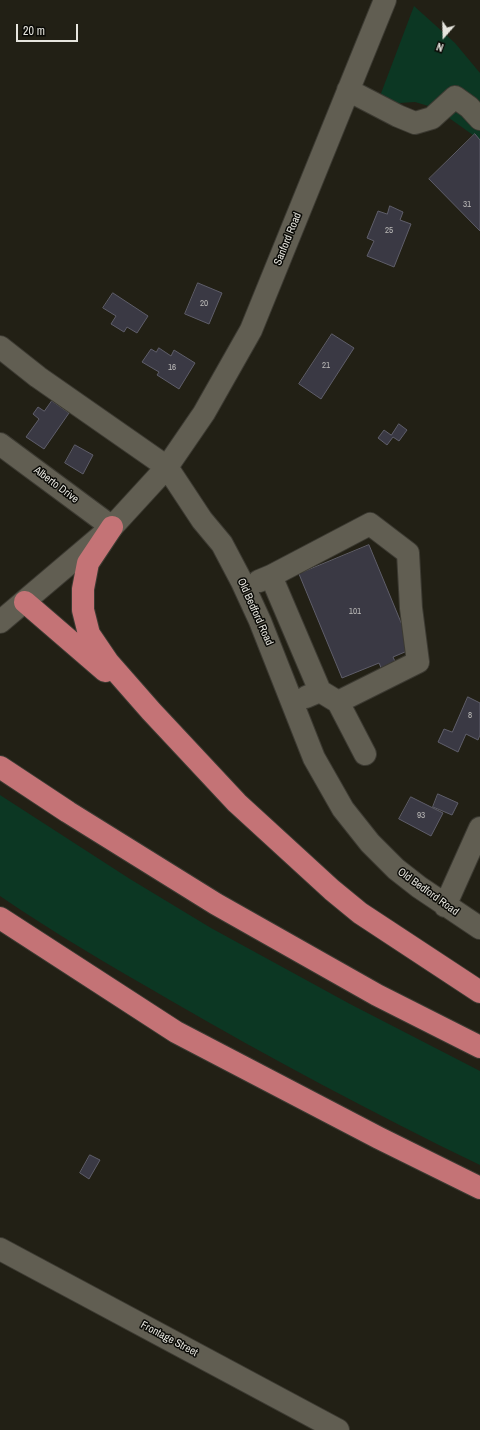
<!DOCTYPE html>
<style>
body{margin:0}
#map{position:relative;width:480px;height:1430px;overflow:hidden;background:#222015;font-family:"Archivo Narrow",sans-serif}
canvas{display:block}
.north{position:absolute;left:424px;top:16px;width:40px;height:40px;-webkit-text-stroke:3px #0a0a06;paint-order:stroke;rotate:200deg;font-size:11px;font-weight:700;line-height:16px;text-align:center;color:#e6e5de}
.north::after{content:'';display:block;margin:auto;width:14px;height:18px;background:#e6e5de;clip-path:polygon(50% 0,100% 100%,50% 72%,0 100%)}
.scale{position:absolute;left:16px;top:24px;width:62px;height:18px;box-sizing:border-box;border:2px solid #e6e5de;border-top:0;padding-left:5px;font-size:12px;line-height:14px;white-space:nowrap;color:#e6e5de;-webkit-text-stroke:3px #0a0a06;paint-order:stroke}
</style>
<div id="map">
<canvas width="480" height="1430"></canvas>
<div class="north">N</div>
<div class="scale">20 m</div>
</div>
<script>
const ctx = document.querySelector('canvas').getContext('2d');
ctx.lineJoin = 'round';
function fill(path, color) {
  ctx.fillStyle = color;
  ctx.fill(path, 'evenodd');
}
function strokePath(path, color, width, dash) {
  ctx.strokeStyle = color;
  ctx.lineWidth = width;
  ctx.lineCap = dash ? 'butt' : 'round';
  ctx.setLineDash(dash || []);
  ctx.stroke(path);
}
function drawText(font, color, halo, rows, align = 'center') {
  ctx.font = font + ' "Archivo Narrow",sans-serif';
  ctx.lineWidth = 3;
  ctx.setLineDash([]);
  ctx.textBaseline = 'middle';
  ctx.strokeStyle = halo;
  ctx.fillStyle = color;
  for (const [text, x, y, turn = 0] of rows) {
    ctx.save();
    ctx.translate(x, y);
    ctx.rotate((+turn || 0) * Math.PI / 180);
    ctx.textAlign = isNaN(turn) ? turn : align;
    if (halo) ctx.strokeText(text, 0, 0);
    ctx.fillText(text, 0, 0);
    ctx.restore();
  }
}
const green = new Path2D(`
 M414,6L455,43L480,73V140L435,108L415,102L399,103L382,101L380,96Z
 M0,795L130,879L211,928L350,1004L480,1071V1165C374,1114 270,1058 168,999C111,966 54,933 0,896Z`);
const building = new Path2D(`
 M475,134L480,140V231L429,179Z
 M390,206L403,212L400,220L411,224L394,267L367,256L374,241L367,238L378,211L387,214Z
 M198,283L222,293L209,324L185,314Z
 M113,293L148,316L137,333L127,327L124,332L111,324L116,316L103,308Z
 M332,334L354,348L321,399L299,384Z
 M159,348L171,356L174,350L195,363L179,389L157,375L159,372L142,362L151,349L156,352Z
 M52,401L69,413L44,449L26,437L39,419L33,414L38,407L44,411Z
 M399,424L407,430L399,441L393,437L387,445L378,438L384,430L391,435Z
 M75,445L93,455L83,474L65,463Z
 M369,545L412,649L393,657L397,666L383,672L379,663L342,678L299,574Z
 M468,697L480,703V735L478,740L466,734L458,752L438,742L444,729L452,732Z
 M438,794L458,803L452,815L433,807Z
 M411,797L443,813L431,836L399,819Z
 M90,1155L100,1160L89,1179L80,1173Z`);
const minor = new Path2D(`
 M348,90L398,116L415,123L432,118L455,97L469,107L480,119
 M0,347L38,377L167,467L202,520L222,544L242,582L260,621L314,758L343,809L370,843L396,869L419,887L480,928
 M0,444L112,527
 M271,576L370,524L408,553L411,608L418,662L338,702L320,691
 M259,581L271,576L320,691L306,697
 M0,622L112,527L167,467L204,413L251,330L385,0
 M338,702L365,754
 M445,906L480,828
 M0,1249L338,1430`);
const highway = new Path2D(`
 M112,527L88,563L83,589V610L89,634L108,662L151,711L237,803L332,890L360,913L480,992
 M25,602L105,671
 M0,767L68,812L216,904L377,995L480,1047
 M0,918L176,1032L379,1138L480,1188`);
const numberNames = [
 ["31",467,205],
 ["25",389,231],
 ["20",204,304],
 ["21",326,366],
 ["16",172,368],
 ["101",355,612],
 ["8",470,716],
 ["93",421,816]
];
const streetNames = [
 ["Sanford Road",288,239,-68],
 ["Alberto Drive",56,485,37],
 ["Old Bedford Road",255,612,66],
 ["Old Bedford Road",428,892,36],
 ["Frontage Street",169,1339,28]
];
fill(green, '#0c3723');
fill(building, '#3a3944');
strokePath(building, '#5f5e6a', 1);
strokePath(minor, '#3c3a32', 24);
strokePath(highway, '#3c3a32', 24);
strokePath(minor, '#615e52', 22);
strokePath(highway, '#c47376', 22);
drawText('9px', '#bbbab8', null, numberNames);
drawText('11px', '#e6e5de', '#0a0a06', streetNames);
</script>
